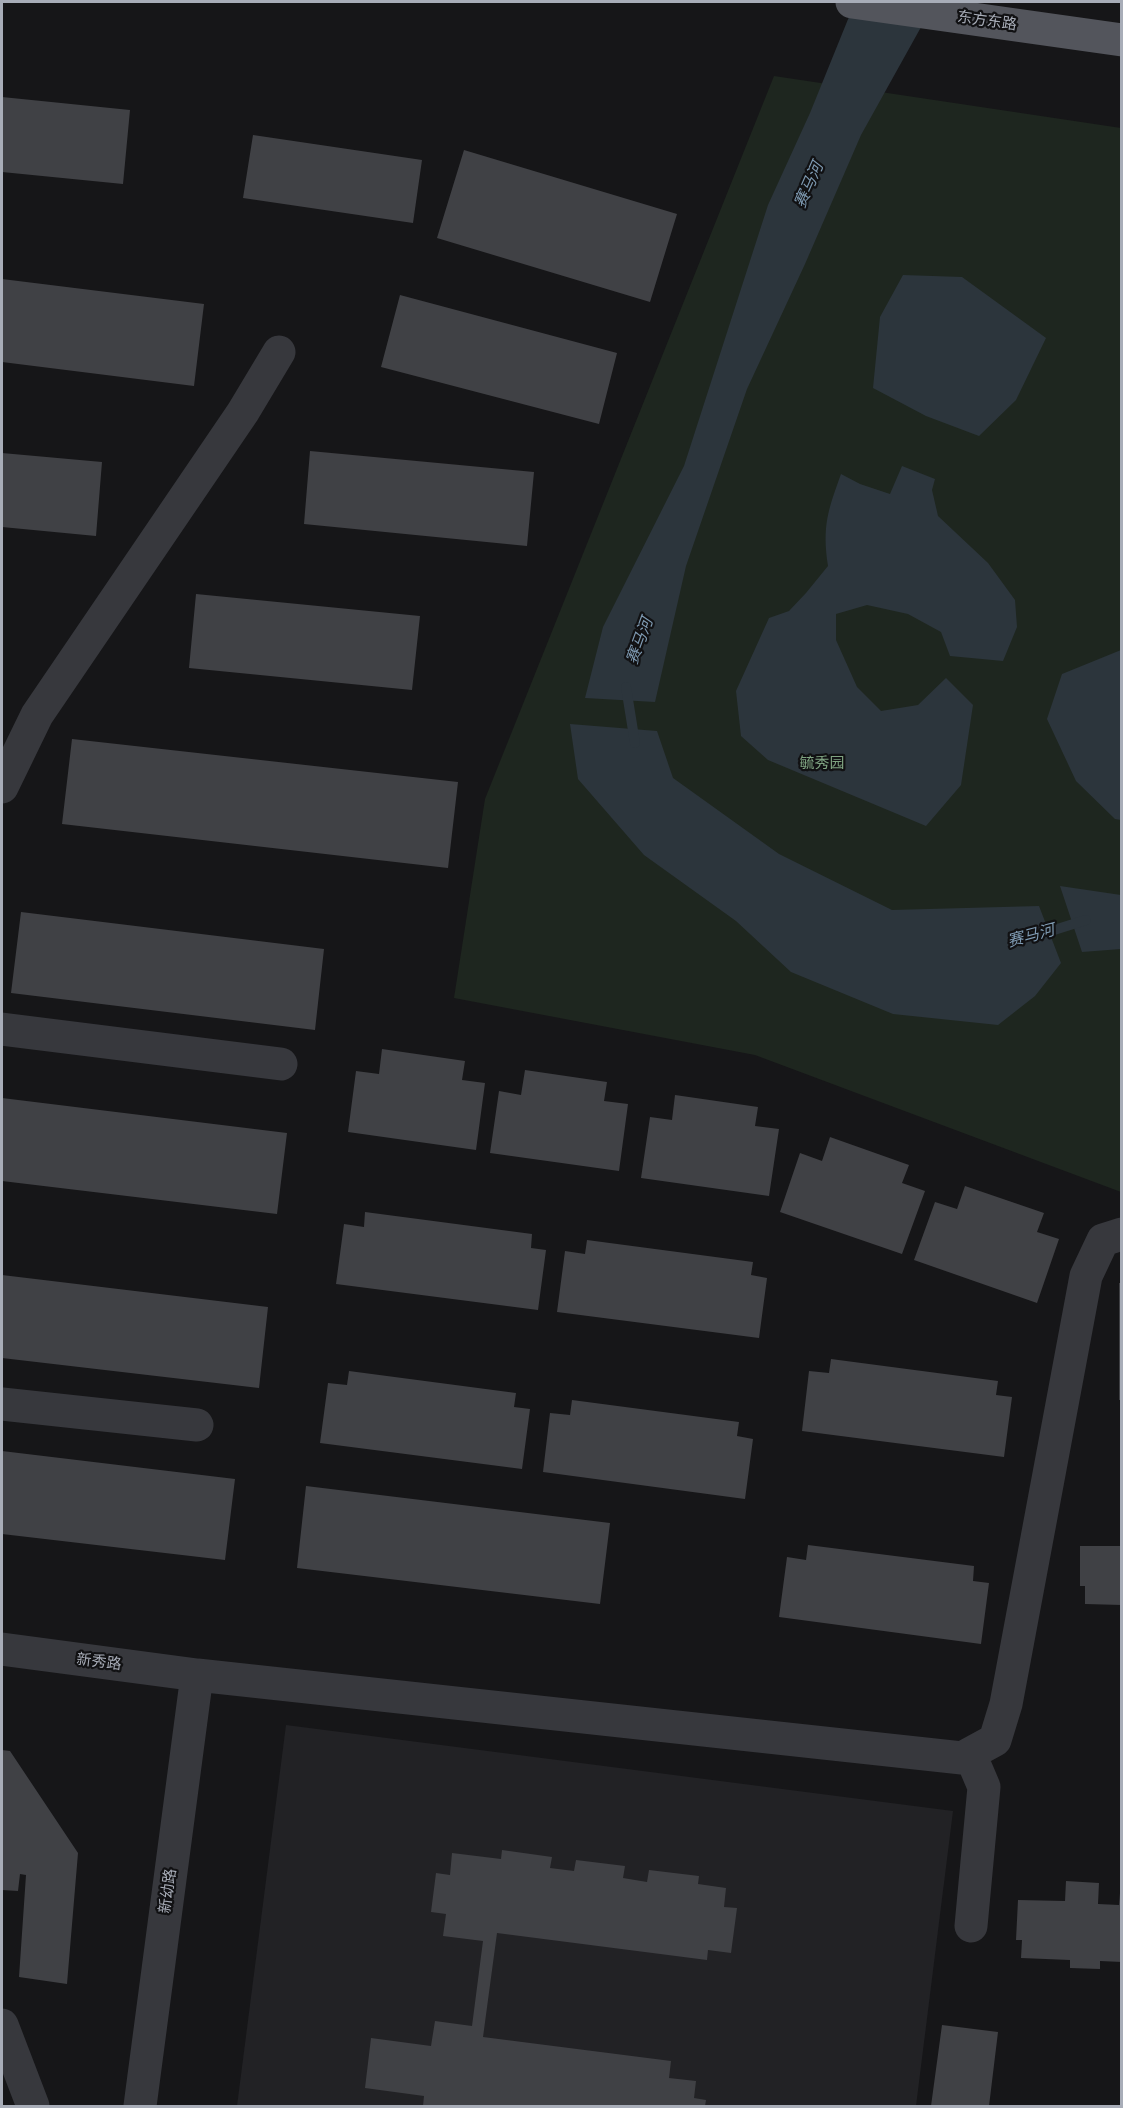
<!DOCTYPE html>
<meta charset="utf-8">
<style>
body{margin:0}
#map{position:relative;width:1123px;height:2108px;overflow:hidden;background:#161618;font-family:Mulish,sans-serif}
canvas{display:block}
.frame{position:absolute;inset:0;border:3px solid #a8adb8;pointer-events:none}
</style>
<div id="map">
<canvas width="1123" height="2108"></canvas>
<div class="frame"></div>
</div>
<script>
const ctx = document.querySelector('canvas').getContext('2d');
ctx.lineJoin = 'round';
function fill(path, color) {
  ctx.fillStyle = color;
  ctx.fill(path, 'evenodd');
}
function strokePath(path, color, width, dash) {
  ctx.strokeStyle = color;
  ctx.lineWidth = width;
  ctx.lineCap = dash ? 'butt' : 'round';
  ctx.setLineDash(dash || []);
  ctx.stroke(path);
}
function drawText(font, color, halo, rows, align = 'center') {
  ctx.font = font + ' Mulish,"Noto Sans SC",sans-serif';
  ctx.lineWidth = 4.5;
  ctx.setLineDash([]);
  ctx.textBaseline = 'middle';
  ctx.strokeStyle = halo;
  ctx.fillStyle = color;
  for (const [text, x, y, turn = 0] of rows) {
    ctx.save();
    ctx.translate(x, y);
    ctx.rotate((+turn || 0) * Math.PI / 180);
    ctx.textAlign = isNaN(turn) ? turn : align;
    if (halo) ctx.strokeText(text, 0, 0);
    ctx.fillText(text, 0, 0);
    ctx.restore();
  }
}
const built = new Path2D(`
 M286,1725L953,1811L916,2106H237Z`);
const green = new Path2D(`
 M774,76L1121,128V1192L755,1055L454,998L485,799Z`);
const water = new Path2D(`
 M855,2H935L861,135L805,264L747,389L686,566L655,702L585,698L603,627L684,466L768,205L810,113Z
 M903,275L962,277L1046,338L1016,400L979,436L926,416L873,388L880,317Z
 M902,466L935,479L932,490L938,516L988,563L1015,600L1017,627L1003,661L950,656L941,632L908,614L867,605L836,614V640L857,687L881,711L918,705L946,678L973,705L961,785L926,826L768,760L741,736L736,691L769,618L789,611L806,593L828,566C822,526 828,510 841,474L860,484L890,494Z
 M1121,650V820L1115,819L1076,781L1047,719L1062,674Z
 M570,724L657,731L673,778L779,854L892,910L1039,906L1061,963L1035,996L998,1025L893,1014L791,972L736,921L644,855L578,779Z
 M1060,886L1121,895V949L1082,952Z`);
const stream = new Path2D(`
 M626,687L635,743
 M1035,936L1086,920`);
const building = new Path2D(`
 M2,97L130,110L123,184L2,172Z
 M253,135L422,160L413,223L243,198Z
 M464,150L677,214L650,302L437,238Z
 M2,279L204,304L194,386L2,362Z
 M400,295L617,353L599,424L381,367Z
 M310,451L534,472L527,546L304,524Z
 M2,453L102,462L96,536L2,527Z
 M196,594L420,616L412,690L189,668Z
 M72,739L458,782L448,868L62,824Z
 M21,912L324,949L315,1030L11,993Z
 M382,1049L465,1061L462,1080L485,1083L476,1150L348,1132L356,1071L379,1074Z
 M525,1070L607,1082L604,1101L628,1104L619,1171L490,1153L499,1091L521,1095Z
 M675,1095L758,1107L755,1126L779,1129L769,1196L641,1178L650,1117L672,1120Z
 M2,1098L287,1133L277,1214L2,1181Z
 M830,1137L909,1165L902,1183L925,1191L902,1254L780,1212L800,1153L822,1161Z
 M965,1186L1044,1213L1037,1232L1059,1239L1037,1303L914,1260L935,1202L957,1209Z
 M365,1212L532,1234L531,1248L546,1250L538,1310L336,1284L344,1224L364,1227Z
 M587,1240L753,1262L751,1275L767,1278L759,1338L557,1312L565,1251L585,1254Z
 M2,1275L268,1307L259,1388L2,1358Z
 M1119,1283H1122V1400H1119Z
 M831,1359L998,1381L996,1395L1012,1397L1004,1457L802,1431L809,1371L829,1373Z
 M349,1371L516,1393L514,1407L530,1409L522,1469L320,1443L328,1383L347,1385Z
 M572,1400L739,1422L737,1436L753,1439L745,1499L543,1472L550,1413L570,1415Z
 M2,1451L235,1479L225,1560L2,1534Z
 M306,1486L610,1523L600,1604L297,1568Z
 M808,1545L974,1566L973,1581L989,1583L981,1644L779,1617L787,1557L806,1560Z
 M1080,1546H1122V1605L1085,1604V1586H1080Z
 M2,1750L10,1751L78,1853L67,1984L19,1977L26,1875L20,1874L18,1891L2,1890Z
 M502,1850L552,1857L550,1868L574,1871L576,1860L625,1866L623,1878L647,1882L649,1870L699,1876L698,1884L726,1888L724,1907L737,1908L731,1953L708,1950L707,1960L497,1933L483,2037L671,2061L669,2078L696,2081L694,2098L706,2100L705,2106H423L424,2096L365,2088L371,2038L431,2046L435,2021L472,2026L483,1941L443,1936L446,1914L431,1912L436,1873L450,1875L452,1853L501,1859Z
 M1066,1881L1099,1883L1098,1904L1119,1905L1120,1893H1122V1962L1100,1961V1969L1070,1968V1960L1021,1958L1022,1940H1016L1018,1900L1065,1901Z
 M942,2025L998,2032L989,2106H931Z`);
const minor = new Path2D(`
 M2,787L37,715L243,412L279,352
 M2,1029L281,1064
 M2,1404L197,1425
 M2,1649L197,1675L962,1758L995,1740L1006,1704L1086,1276L1103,1240L1122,1234
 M970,1754L984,1787L971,1926
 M2,2025L33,2106
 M140,2106L197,1675`);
const major = new Path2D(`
 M852,2L1122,40`);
const streetNames = [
 ["东方东路",987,21,8],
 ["新秀路",99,1662,7],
 ["新幼路",168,1891,-82]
];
const parkNames = [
 ["毓秀园",822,763]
];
const waterNames = [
 ["赛马河",809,185,-66],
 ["赛马河",640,641,-70],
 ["赛马河",1031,936,-15]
];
fill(built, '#222225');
fill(green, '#1e261f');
fill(water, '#2c353c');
strokePath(stream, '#2c353c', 10);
fill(building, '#404145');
strokePath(minor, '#37383d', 33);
strokePath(major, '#53555c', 33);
drawText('15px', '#a8adb8', '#111113', streetNames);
drawText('15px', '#7fa381', '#111113', parkNames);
drawText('italic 16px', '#7f9bb3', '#111113', waterNames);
</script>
